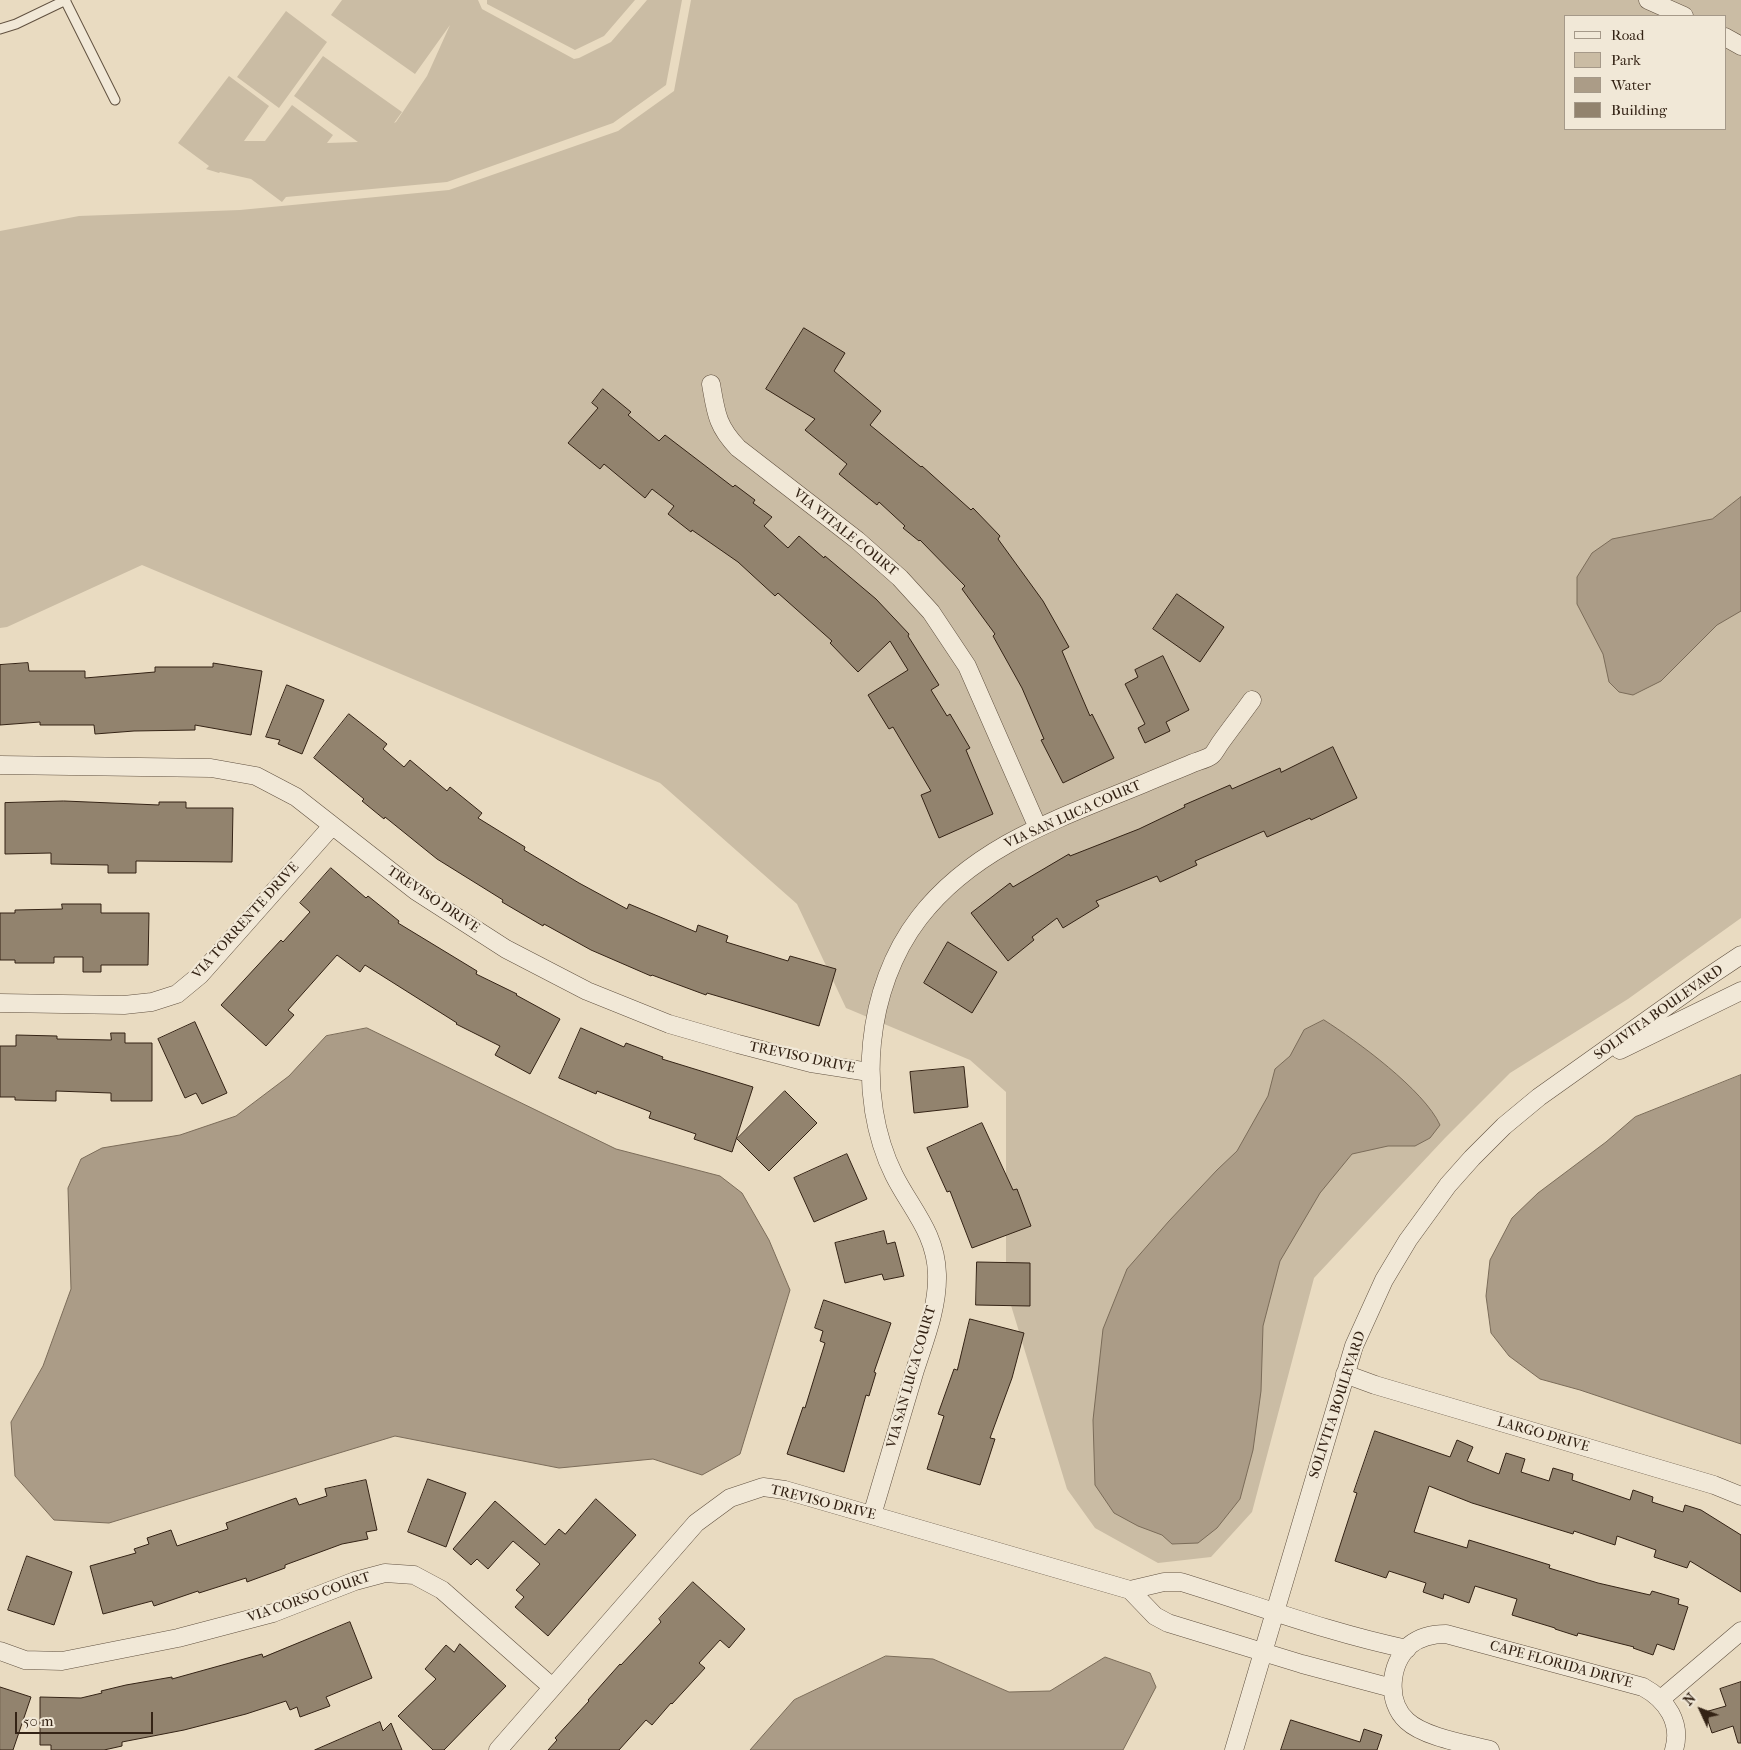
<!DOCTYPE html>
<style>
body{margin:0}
#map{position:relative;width:1741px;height:1750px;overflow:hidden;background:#e9dbc1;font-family:"IM FELL French Canon",serif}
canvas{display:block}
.legend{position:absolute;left:1564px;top:15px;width:162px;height:115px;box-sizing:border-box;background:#f1e8d7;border:1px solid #a59989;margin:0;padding:6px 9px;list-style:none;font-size:15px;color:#342315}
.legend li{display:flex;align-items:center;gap:10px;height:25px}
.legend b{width:25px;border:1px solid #a59989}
.north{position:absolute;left:1676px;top:1685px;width:50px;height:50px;-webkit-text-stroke:4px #f1e8d7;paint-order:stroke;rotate:313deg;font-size:14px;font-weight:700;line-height:20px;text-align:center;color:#342315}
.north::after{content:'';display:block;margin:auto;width:18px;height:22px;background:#342315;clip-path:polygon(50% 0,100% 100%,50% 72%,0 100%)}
.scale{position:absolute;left:15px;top:1712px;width:138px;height:22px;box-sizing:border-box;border:2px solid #342315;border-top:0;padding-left:6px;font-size:15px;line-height:18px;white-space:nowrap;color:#342315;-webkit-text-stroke:4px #f1e8d7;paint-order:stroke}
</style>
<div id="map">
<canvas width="1741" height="1750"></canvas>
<ul class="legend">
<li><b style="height:6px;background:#f1e8d7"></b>Road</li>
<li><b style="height:14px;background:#cabca4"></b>Park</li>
<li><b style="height:14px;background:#ab9c87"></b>Water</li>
<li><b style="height:14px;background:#92836e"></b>Building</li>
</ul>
<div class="north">N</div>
<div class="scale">50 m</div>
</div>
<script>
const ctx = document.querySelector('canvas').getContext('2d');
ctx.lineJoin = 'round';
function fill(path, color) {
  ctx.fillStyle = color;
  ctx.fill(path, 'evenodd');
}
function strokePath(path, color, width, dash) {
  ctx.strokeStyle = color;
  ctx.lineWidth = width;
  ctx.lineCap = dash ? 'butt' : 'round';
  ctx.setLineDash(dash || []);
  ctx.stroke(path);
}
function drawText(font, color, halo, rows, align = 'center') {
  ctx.font = font + ' "IM FELL French Canon",serif';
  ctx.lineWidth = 4.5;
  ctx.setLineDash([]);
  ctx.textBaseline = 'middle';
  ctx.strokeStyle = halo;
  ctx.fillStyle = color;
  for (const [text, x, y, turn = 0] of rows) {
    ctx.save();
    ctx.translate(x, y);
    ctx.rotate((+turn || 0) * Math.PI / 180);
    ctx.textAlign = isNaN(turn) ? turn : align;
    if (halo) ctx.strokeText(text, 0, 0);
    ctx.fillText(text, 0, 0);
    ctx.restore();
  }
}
const green = new Path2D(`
 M342,0H478L482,9L574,59L579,58L611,42L647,0H682L666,85L613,123L447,182L286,197L282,202L251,179L220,172L219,173L206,169L209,166L178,143L229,76L269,106L244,141H265L292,105L333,135L327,143L358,142L294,96L323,56L402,112L394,123L396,122L427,76L450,25L415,74L331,15Z
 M487,0H635L604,36L575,50L487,4Z
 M691,0H1741V918L1628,999L1510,1073L1445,1138L1314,1278L1252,1512L1211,1557L1158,1563L1095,1528L1067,1489L1006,1289V1092L970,1060L846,1008L797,904L660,783L142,565L7,627L0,628V231L79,216L240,210L449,190L618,131L674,91ZM1565,16H1725V129H1565Z
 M286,11L327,42L279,108L237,77Z`);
const water = new Path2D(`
 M1741,497V611L1717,625L1661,681L1633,695L1619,692L1609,682L1603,654L1577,604V577L1592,553L1612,539L1712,519Z
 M1324,1020C1357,1041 1424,1090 1440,1125L1430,1138L1415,1146H1388L1352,1154L1320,1193L1280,1261L1263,1326L1261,1391L1253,1450L1240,1499L1217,1528L1198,1543L1172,1544L1162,1535L1138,1526L1114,1513L1095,1485L1093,1420L1103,1329L1127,1269L1169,1221L1217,1170L1237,1151L1268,1096L1275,1069L1290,1056L1304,1030Z
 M367,1028L616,1149L720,1176L742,1193L769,1240L790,1290L740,1454L702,1475L653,1459L559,1468L395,1436L109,1523L54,1520L15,1476L11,1422L43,1366L71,1289L68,1188L81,1159L102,1148L180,1135L236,1116L289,1076L326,1036Z
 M1741,1075V1444L1580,1390L1540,1379L1509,1356L1491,1333L1486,1296L1490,1260L1512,1218L1538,1193L1606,1142L1635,1117Z
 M886,1656L933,1659L1009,1692L1050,1691L1105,1657L1150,1673L1156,1687L1123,1750H750L794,1700Z`);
const building = new Path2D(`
 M804,328L845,353L834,371L881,411L870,425L921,467L922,466L971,510L973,508L1000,536L998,539L1043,601L1069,647L1062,651L1090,716L1092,714L1114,758L1063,783L1041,740L1044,739L1022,688L993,636L995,634L962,589L965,586L920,540L919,541L903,528L905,526L879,502L877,505L839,474L847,464L805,430L815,419L766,389Z
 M603,389L631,412L628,415L659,441L665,435L733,487L735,485L755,500L753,503L772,517L764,526L788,548L799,536L824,558L825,556L876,599L909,634L908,636L939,685L931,690L947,716L950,714L970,748L966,750L993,814L939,838L921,795L931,791L893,727L889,729L868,695L908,670L890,641L858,672L830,643L832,641L778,593L775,596L738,562L692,530L691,532L668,514L674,506L652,489L645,498L604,464L600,469L568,443L598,408L592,403Z
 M1177,594L1224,627L1200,662L1153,629Z
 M1163,656L1189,710L1166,722L1170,731L1145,743L1138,728L1145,724L1125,684L1138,677L1135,670Z
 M28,663L29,671H85V678L155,672V667H213V663L262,671L251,735L195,725V730L134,731L95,734L94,725H40V722L0,725V665Z
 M287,685L324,700L302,754L278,744L280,740L266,737Z
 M349,714L387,744L383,749L404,767L410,760L447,791L450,787L482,813L478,818L525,847L524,850L579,883L627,909L629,904L696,932L698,925L728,936L726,942L788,961L790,956L836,969L819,1026L707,993L706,995L652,975L651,976L591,950L544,924L543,926L502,902L503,900L437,859L385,817L384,819L362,801L364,799L314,758Z
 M1333,747L1357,798L1311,820L1310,818L1267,837L1264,831L1195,861L1197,865L1160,882L1157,876L1096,901L1099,906L1063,928L1057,918L1032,937L1034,940L1008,961L971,913L1010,883L1013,887L1069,854L1070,856L1139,829L1185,807L1184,805L1230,785L1232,789L1280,768L1281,772Z
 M64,801L159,805V802H186V808H233L232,862L136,861V873H108V865L51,864V853L5,854V803Z
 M331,868L366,898L368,896L399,921L398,923L477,971L476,974L517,994L516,995L560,1019L530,1074L495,1055L500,1046L456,1024L457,1023L365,965L360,972L337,955L288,1010L294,1015L266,1046L221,1005L281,940L283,942L310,912L300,903Z
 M62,904H101V913H149L148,965H101V972H83V957H54V963H15V960H0V913H15V910L62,909Z
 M948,942L997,972L972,1013L924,983Z
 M195,1022L227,1093L202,1104L196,1093L185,1098L158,1039Z
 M581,1028L624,1047L626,1043L663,1057L662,1059L753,1087L732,1152L694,1139L696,1134L649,1118L651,1112L597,1091L596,1094L559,1078Z
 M111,1033H125V1043H152V1101H111V1093L56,1091V1101L15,1100V1097H0V1046H16V1035L57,1036V1039L111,1040Z
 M964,1067L968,1107L914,1113L910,1072Z
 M785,1091L817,1123L769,1171L737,1139Z
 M982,1123L1013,1190L1017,1189L1031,1226L972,1248L950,1191L947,1192L927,1148Z
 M847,1154L867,1199L814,1222L794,1178Z
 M884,1231L887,1244L895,1242L904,1276L884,1280L882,1274L845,1283L835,1243Z
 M977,1262L1030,1263V1306L976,1305Z
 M824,1300L891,1323L874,1372L876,1373L869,1396L866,1395L844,1472L787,1454L803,1407L805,1408L825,1343L820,1341L823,1331L815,1328Z
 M970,1319L1024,1333L1012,1378L990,1438L995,1439L980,1485L927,1469L944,1416L938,1414L954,1369L957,1370Z
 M1375,1431L1450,1457L1457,1440L1473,1447L1467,1461L1499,1474L1506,1453L1525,1459L1521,1472L1549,1481L1553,1468L1573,1474L1572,1480L1630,1500L1633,1490L1653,1497L1652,1502L1683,1512L1685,1505L1701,1510L1741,1535V1592L1690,1561L1687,1568L1654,1557L1656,1550L1617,1536L1615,1545L1574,1531L1573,1534L1472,1503L1429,1486L1414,1532L1467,1548L1469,1540L1550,1565L1549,1568L1598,1583L1650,1595L1652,1591L1679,1599L1678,1604L1688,1607L1674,1650L1657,1644L1653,1655L1633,1648L1634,1647L1578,1633L1577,1636L1555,1629V1628L1512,1615L1517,1599L1475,1586L1469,1603L1444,1594L1443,1599L1423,1592L1426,1583L1389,1571L1386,1578L1335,1561L1357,1493L1354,1492Z
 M428,1479L466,1493L446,1547L408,1532Z
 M366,1480L377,1530L366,1532L368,1539L342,1544L285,1565V1568L247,1582L246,1578L199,1593L198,1591L154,1606L152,1601L103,1614L90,1566L136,1553L134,1549L149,1544L147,1538L171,1530L177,1546L228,1529L226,1523L296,1498L299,1505L327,1496L325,1489Z
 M596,1499L636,1535L548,1636L515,1607L524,1597L516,1590L540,1564L513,1541L488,1569L477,1559L471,1565L453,1549L495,1501L545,1545L559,1529L565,1534Z
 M27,1556L72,1572L54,1625L8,1610Z
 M693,1582L745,1629L729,1648L720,1640L699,1663L705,1668L672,1704L671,1703L652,1725L646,1720L619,1750H548L557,1740L555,1738L589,1701L588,1700L620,1664L621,1665L661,1622L659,1619Z
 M350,1622L372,1678L326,1697L330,1706L300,1717L297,1707L290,1710L286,1701L246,1714L184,1730L122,1742V1746L104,1750H51V1745H40V1697L81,1698L102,1693L101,1691L126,1685L172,1677V1679L262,1654L263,1657Z
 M460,1644L506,1686L444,1750H433L398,1716L436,1679L425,1669L446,1645L454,1652Z
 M1741,1682V1743H1738L1733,1726L1712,1733L1705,1712L1726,1706L1720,1689Z
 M0,1687L31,1697L13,1750H0Z
 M1291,1720L1360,1742L1364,1729L1382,1735L1377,1750H1281Z
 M380,1722L383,1731L391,1723L402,1750H315Z`);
const service = new Path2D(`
 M65,0L115,100
 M0,29L16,24L66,0`);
const minor = new Path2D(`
 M1648,0L1684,16
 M1725,37L1741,46
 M711,384C716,413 717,426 738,448L857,540L900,578L931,612L967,666L1038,828
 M0,765L211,768L256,776L296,797L416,891L506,949L587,991L669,1024L738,1044L811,1063L869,1072
 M0,1003L124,1005L152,1002L177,994L200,975L332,826
 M1620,1050L1741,991
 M1345,1374L1375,1385L1714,1485L1741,1496
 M872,1515C886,1467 901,1418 915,1370C925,1339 938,1307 937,1274C936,1233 911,1209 894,1175C855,1096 866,987 919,918C975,845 1063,817 1145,783C1161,776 1177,770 1193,763C1198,761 1207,759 1212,755C1215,752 1218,746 1221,742C1231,728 1242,714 1252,700
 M1130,1590L1155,1616L1168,1623L1302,1664L1392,1688
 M0,1651L25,1660L62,1661L178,1638L273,1613L355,1581L385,1573L414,1575L442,1590L552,1687
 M1661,1699L1741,1631
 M498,1750L696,1523L730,1498L763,1487L785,1490L1130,1590L1164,1582H1181C1256,1605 1330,1633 1407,1649
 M1234,1750L1354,1346L1384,1280L1408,1240L1448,1185L1472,1158L1504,1126L1539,1097L1705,979L1741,955
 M1490,1750C1467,1744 1424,1737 1407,1721C1386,1702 1389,1664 1410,1645C1420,1637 1434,1634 1446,1634L1643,1687C1667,1700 1682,1723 1674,1750`);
const streetNames = [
 ["VIA VITALE COURT",845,533,39],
 ["VIA SAN LUCA COURT",1073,815,-24],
 ["TREVISO DRIVE",433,900,34],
 ["VIA TORRENTE DRIVE",246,921,-48],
 ["SOLIVITA BOULEVARD",1659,1013,-35],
 ["TREVISO DRIVE",802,1058,12],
 ["VIA SAN LUCA COURT",912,1377,-74],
 ["SOLIVITA BOULEVARD",1338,1405,-72],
 ["LARGO DRIVE",1543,1435,16],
 ["TREVISO DRIVE",823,1503,14],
 ["VIA CORSO COURT",309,1598,-19],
 ["CAPE FLORIDA DRIVE",1561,1665,15]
];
fill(green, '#cabca4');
fill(water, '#ab9c87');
strokePath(water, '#7b6c59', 1);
fill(building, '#92836e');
strokePath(building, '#342315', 1);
strokePath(service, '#615140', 11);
strokePath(minor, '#615140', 19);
strokePath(service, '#f1e8d7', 9);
strokePath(minor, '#f1e8d7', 18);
drawText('14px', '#342315', '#f1e8d7', streetNames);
</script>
